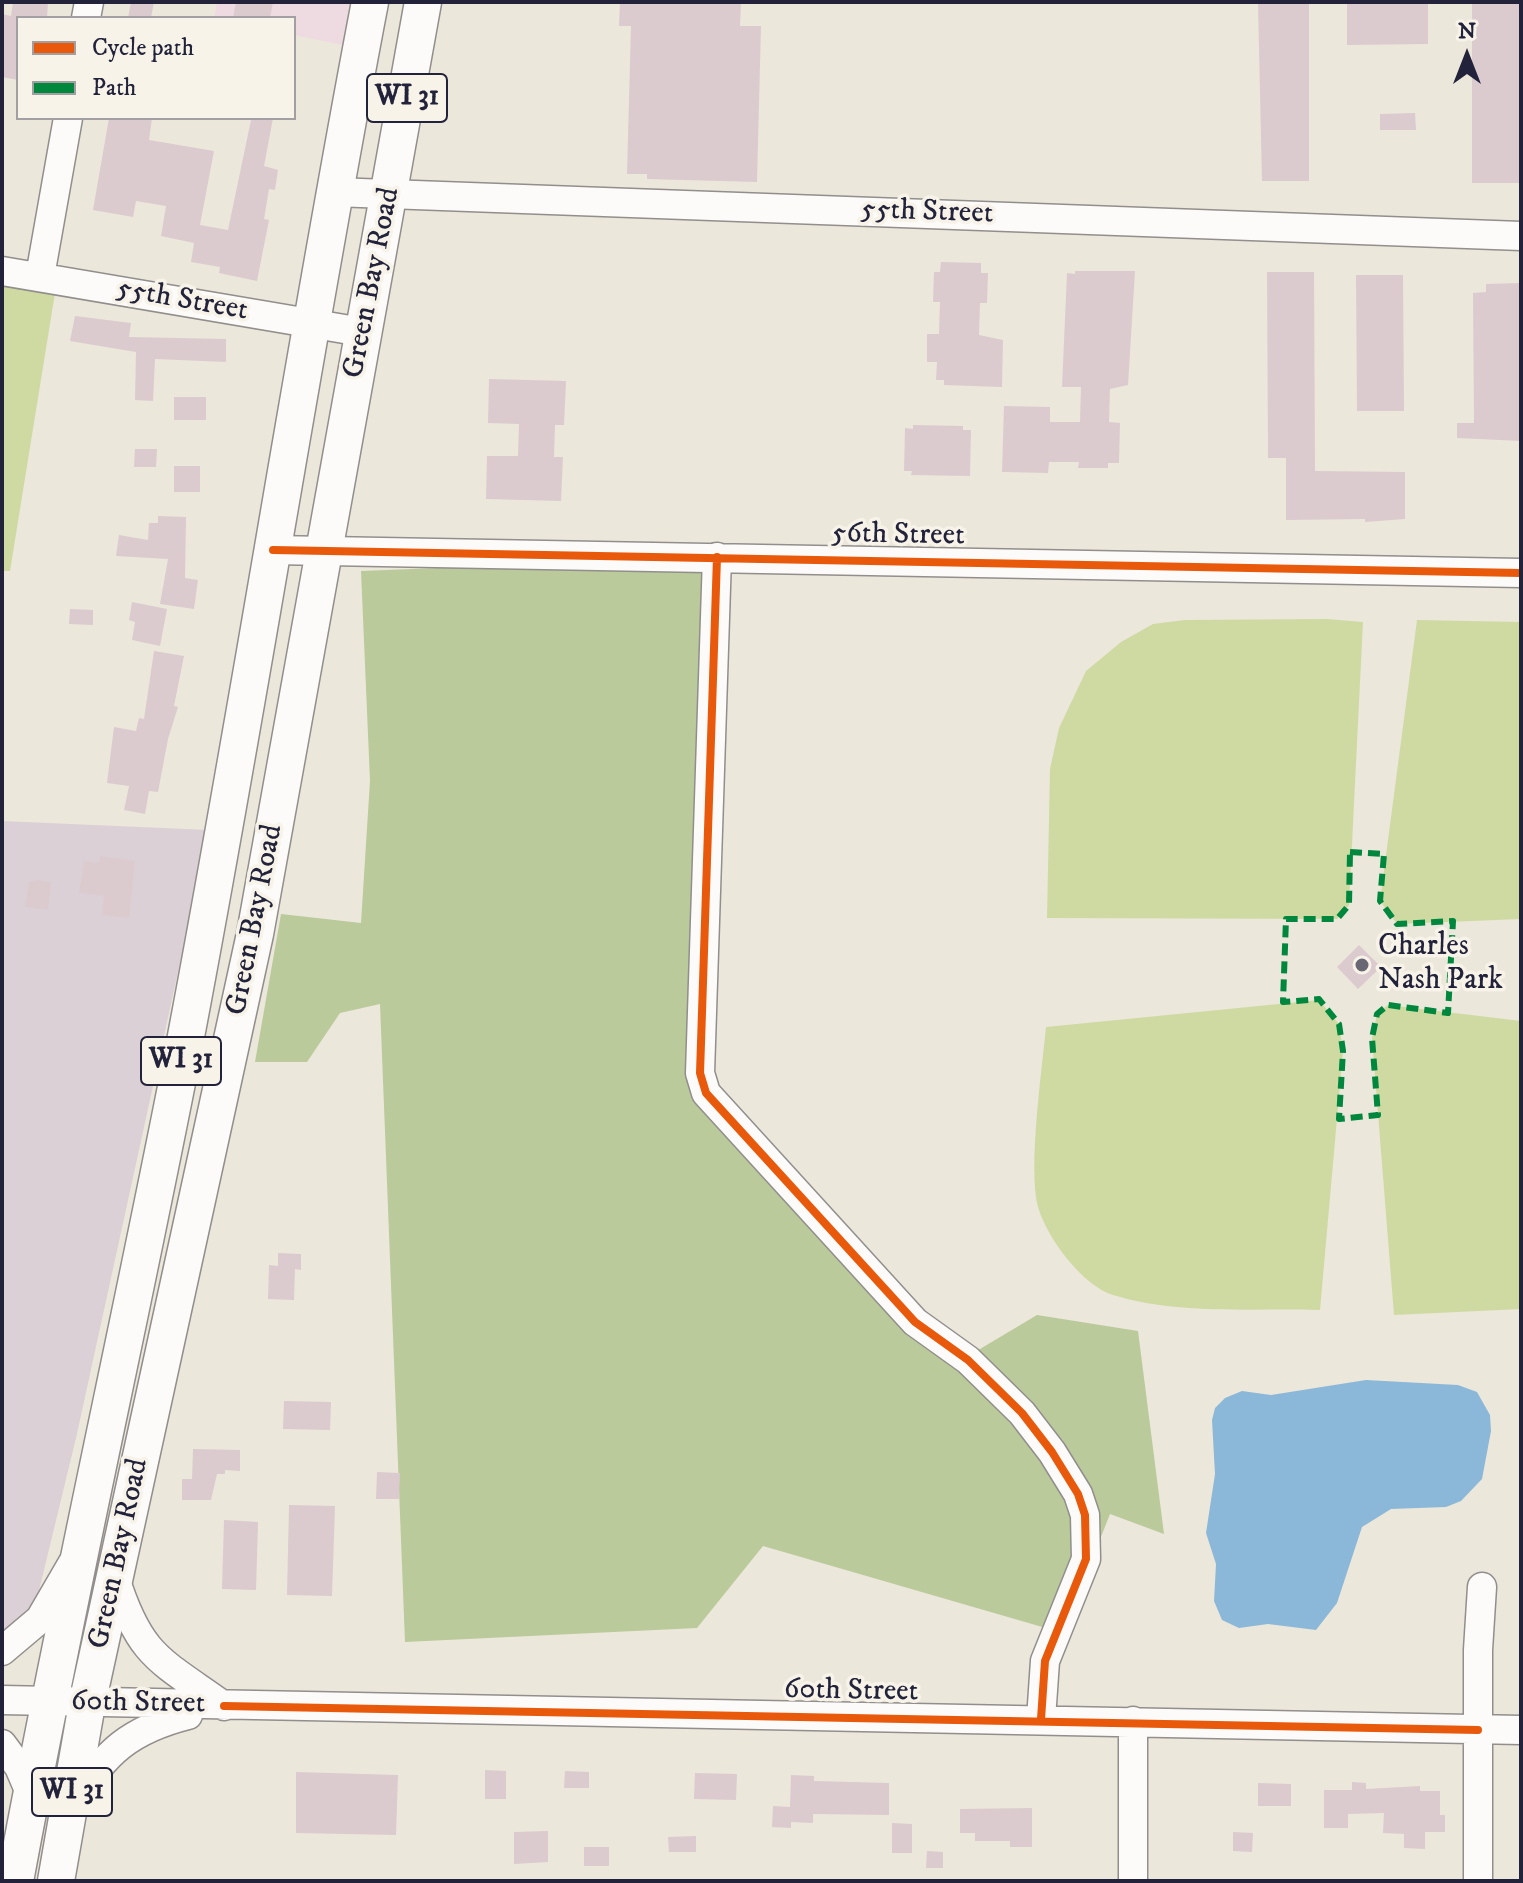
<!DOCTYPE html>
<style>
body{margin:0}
#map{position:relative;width:1523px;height:1883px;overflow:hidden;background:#ece7db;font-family:"IM FELL DW Pica",serif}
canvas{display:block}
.frame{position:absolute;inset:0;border:4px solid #22223b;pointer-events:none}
.legend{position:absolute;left:16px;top:16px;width:280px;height:104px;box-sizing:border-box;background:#f7f3e8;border:2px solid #a29fa3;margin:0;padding:10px 14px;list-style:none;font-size:24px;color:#22223b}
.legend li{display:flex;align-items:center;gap:16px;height:40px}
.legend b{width:40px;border:2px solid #a29fa3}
.north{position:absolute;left:1427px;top:16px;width:80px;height:80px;-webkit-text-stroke:6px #f7f3e8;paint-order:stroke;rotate:0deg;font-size:22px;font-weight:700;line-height:32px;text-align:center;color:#22223b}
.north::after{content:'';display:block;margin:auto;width:28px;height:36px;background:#22223b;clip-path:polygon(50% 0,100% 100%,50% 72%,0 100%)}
</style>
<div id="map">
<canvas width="1523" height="1883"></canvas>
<div class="frame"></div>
<ul class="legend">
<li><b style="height:10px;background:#e8590c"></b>Cycle path</li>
<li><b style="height:10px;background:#00873e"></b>Path</li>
</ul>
<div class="north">N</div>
</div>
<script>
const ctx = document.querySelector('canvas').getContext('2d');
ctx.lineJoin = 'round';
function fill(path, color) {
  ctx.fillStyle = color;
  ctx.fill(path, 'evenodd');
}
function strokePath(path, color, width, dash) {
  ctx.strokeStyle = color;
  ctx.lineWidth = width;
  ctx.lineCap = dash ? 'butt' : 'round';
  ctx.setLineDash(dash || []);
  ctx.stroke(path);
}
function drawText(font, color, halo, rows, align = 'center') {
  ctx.font = font + ' "IM FELL DW Pica",serif';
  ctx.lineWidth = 7;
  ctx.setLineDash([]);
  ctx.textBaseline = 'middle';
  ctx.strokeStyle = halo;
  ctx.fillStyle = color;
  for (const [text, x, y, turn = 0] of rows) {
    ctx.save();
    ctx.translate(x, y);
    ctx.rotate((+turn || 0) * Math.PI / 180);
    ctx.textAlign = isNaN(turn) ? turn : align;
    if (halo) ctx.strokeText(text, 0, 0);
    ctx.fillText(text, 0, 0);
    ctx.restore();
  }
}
const built = new Path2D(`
 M217,2H355L347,46L294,35V18H214Z`);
const industrial = new Path2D(`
 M2,821L209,830L76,1438L35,1607L2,1641Z`);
const green = new Path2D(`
 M2,281L55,293L10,571H2Z
 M1327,619L1363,622L1349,905L1337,919L1047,918L1050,769L1059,728L1086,671L1121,642L1153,624L1185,620Z
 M1417,620L1521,622V919L1397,924L1380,901Z
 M1319,1000L1339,1024L1343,1051L1320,1310C1253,1308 1177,1315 1113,1295C1083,1286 1048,1239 1039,1210C1027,1173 1042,1070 1046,1027Z
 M1388,1005L1521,1021V1309L1394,1315L1372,1038L1377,1014Z`);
const forest = new Path2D(`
 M717,557L700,1072L915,1322L970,1355L1037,1315L1138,1331L1164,1534L1110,1514L1063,1633L763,1546L697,1628L405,1642L380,1004L340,1013L307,1062H255L281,914L361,923L370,781L361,571Z`);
const water = new Path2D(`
 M1366,1380L1458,1385L1477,1392L1490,1415L1491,1431L1482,1479L1461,1501L1446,1507L1391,1509L1362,1527L1337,1603L1316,1630L1268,1624L1239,1628L1222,1620L1214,1601L1216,1564L1206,1533L1215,1474L1212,1420L1215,1408L1225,1398L1242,1391L1271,1395Z`);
const building = new Path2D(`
 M13,2H48L47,18H18V80L2,77V14L11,16Z
 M131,2H154L151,18H128Z
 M236,2H273L270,18H233Z
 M620,2H741L740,26H761L757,182L647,179V174H627L631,26H619Z
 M1309,2V181H1262L1258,3Z
 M1347,2H1428V44L1347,45Z
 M1472,2H1521V183H1472Z
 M1415,113L1416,130H1380V114Z
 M109,118H152L149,140L214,151L200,225L228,230L251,120L273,118L264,166L278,170L275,190L269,189L264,219L269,220L257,281L219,273L220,267L191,262L194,243L161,236L166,206L136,201L133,217L93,210Z
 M941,262L981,263V273H988L987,303H980L979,335L1003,340L1002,387L944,385V380H936L937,362H927V334H939L940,302H933L934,272H940Z
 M1075,271H1135L1128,385L1110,389L1109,422L1120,423L1119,463H1108V468H1078L1079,462H1049L1048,473L1002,472L1004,406L1050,407V422H1080L1081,387H1062L1067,273L1075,274Z
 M1267,272H1314L1315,471L1405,472V519L1365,522V519L1286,520V458H1268Z
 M1356,275H1403L1404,411H1357Z
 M1521,283V441L1457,438V423H1474L1473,293L1486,292V284Z
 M75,316L131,323L129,337L226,339V362L155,359L153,401L135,400L136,352L70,341Z
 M489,379L566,381L564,425H555L554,457H563L561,501L486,499L487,456H518L519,424L488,423Z
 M174,397H206V420H174Z
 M913,425L963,426V430H971L970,476L911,475L912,471H904L905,428L913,429Z
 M135,449H157L156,467H134Z
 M174,466H200V492H174Z
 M158,516L186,517L185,578L198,580L194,609L160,604L168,559L116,556L119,535L148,540L149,523H158Z
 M132,602L167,609L160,646L132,640L135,622L129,620Z
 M70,609L93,610V625L69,624Z
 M154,651L184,656L174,706L178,707L168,739L158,792L149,791L145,814L124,810L129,786L107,783L114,727L136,731L139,718L144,719Z
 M100,856L135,861L129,918L102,915L104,896L79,893L84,861L99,863Z
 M37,880L51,882L48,910L25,907L29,882Z
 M1359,945L1381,967L1358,989L1337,967Z
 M278,1253L301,1254V1270L295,1269L294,1300L268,1299L269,1265L278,1266Z
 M284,1401L331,1402L330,1430L283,1429Z
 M193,1449L240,1450V1471L225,1470V1474H217L211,1500H182V1479H192Z
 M377,1472L400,1473L399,1499H376Z
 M289,1505L335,1506L332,1596L287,1595Z
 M224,1520L258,1522L256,1590L222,1589Z
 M485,1770L506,1771V1799H485Z
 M565,1771L589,1772V1788H564Z
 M296,1772L398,1775L396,1835L296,1833Z
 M695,1773L737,1774L736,1800L694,1799Z
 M791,1775L814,1776V1781L889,1783V1815L813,1814V1823L791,1822V1828L772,1827L773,1806L790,1807Z
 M1352,1782L1366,1783V1789L1420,1786V1791H1440V1815H1445V1832H1425V1849L1404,1848V1834L1383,1833L1384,1813L1348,1814V1828H1324V1790H1352Z
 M1258,1783L1291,1784V1806H1258Z
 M1032,1808V1847H1010V1841H975V1833H960V1809Z
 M892,1823L912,1824V1853H892Z
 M548,1831V1862L514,1864V1832Z
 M1233,1832L1253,1833L1252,1852L1233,1851Z
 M696,1836V1852H669L668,1837Z
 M584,1847H609V1866H584Z
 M927,1851L943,1852V1868H926Z`);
const minor = new Path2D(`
 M86,18L89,2
 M334,192L1521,236
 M2,271L362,332
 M40,276L68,118
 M273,550L1521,573
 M717,557L700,1073L706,1093L915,1322L968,1360L1022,1413L1052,1452L1078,1494L1085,1515L1086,1559L1045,1661L1041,1719
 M115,1578C140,1657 160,1660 224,1706
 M2,1651L40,1619L72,1564
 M2,1700L1521,1730
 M2,1744L19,1767L31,1795
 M73,1802C106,1752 129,1730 188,1715
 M1133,1881V1721
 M1478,1881V1650L1482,1587`);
const major = new Path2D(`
 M15,1881C66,1604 129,1329 183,1052C250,703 303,351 370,2
 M56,1881L87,1704L255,934L423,2`);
const quiet = new Path2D(`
 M1350,852L1384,854L1380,901L1397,924L1453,921L1448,1013L1388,1005L1377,1014L1372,1038L1378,1115L1339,1119L1343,1051L1339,1024L1319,999L1283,1002L1286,919H1337L1349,905Z`);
const cycleway = new Path2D(`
 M273,550L1521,573
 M717,557L700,1073L706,1093L915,1322L968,1360L1022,1413L1052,1452L1078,1494L1085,1515L1086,1559L1045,1661L1041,1719
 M224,1706L1478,1730`);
const markers = [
 [1362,965,8,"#696773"]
];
const shields = [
 [407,98,80],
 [181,1061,80],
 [72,1792,80]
];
const shieldNames = [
 ["WI 31",407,98],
 ["WI 31",181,1061],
 ["WI 31",72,1792]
];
const streetNames = [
 ["55th Street",927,213,2],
 ["Green Bay Road",373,283,-79],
 ["55th Street",182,301,10],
 ["56th Street",898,536,1],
 ["Green Bay Road",256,920,-79],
 ["Green Bay Road",120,1554,-78],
 ["60th Street",851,1692,1],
 ["60th Street",138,1704,1]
];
const poiNames = [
 ["Charles",1378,948],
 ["Nash Park",1378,982]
];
fill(built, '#eedae1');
fill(industrial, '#dbd0d6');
fill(green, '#cfdaa3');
fill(forest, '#baca9b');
fill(water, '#8bb8d8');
fill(building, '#dbcbcf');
strokePath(minor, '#918e8c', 31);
strokePath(major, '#918e8c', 39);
strokePath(minor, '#fcfbfa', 28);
strokePath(major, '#fcfbfa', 36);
strokePath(quiet, '#00873e', 6, [12, 6]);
strokePath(cycleway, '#e8590c', 8);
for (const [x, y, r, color] of markers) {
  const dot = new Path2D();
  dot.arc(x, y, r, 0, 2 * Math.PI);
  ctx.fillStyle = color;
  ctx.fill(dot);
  strokePath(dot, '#f7f3e8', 3);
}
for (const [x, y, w] of shields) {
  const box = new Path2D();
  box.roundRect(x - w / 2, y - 24, w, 48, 6);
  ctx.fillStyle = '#f7f3e8';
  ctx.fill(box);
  strokePath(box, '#22223b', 2);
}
drawText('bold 28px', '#22223b', null, shieldNames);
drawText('30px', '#22223b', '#f7f3e8', streetNames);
drawText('30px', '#22223b', '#f7f3e8', poiNames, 'left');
</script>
